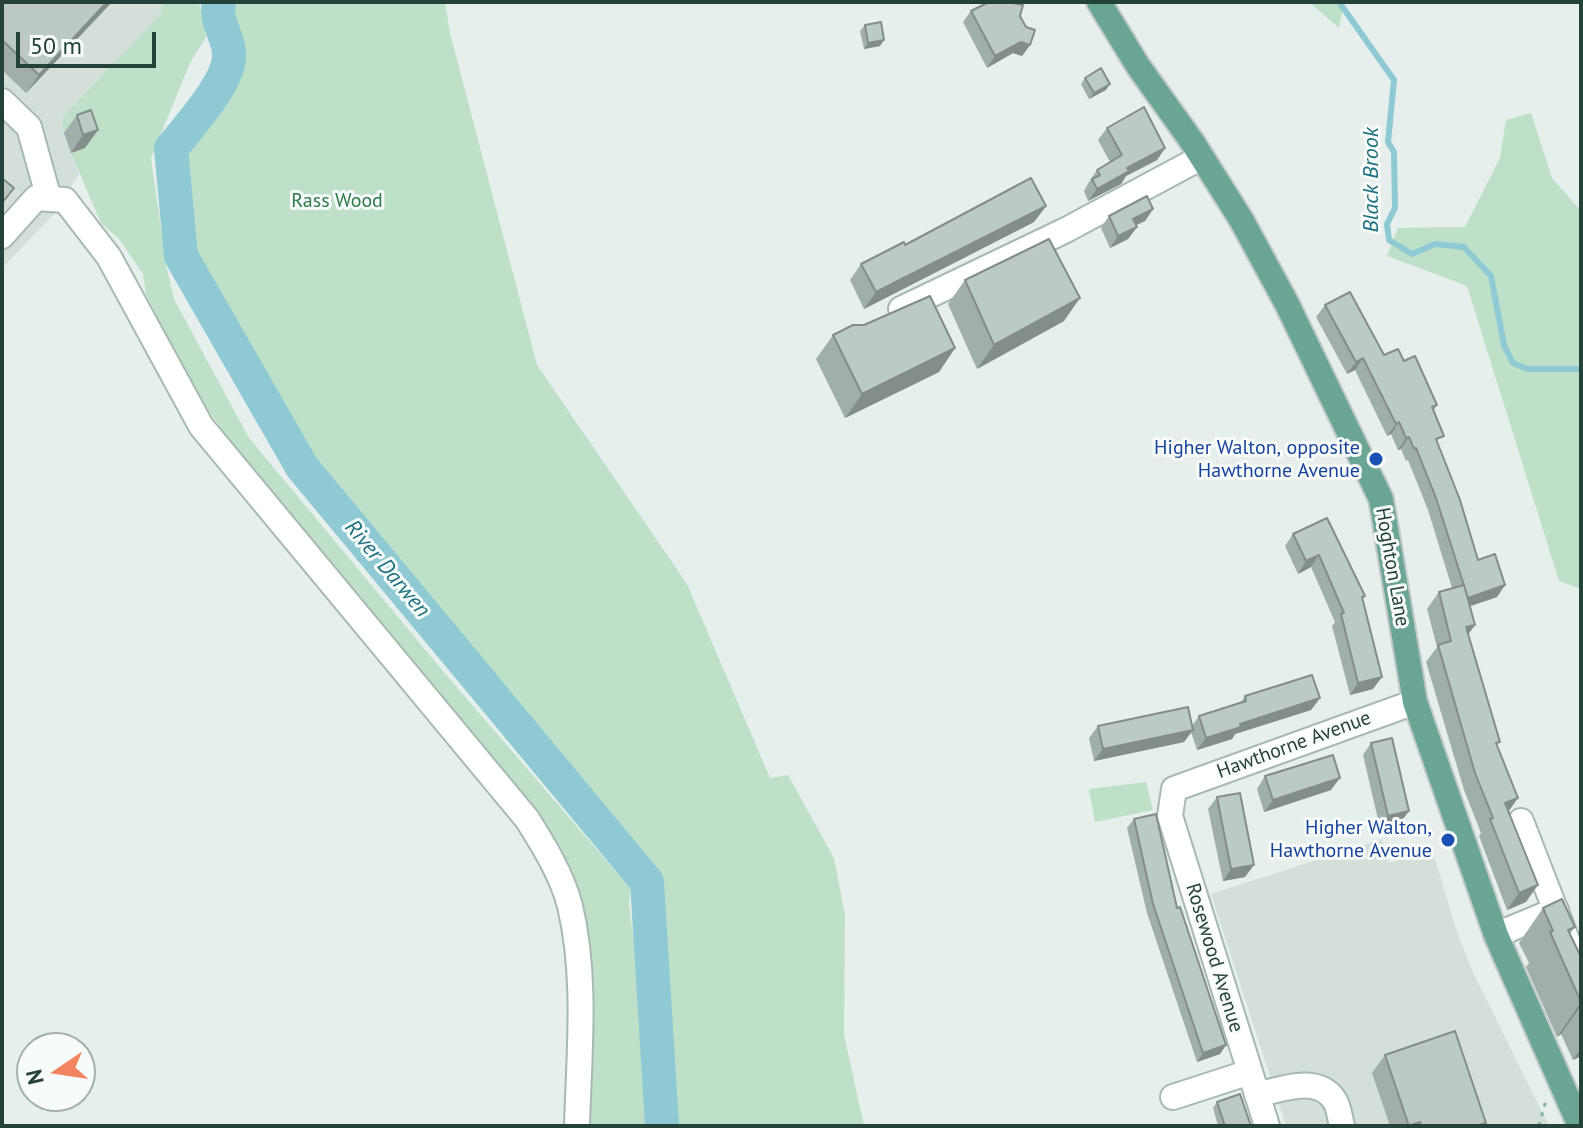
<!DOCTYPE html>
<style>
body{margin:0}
#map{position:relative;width:1583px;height:1128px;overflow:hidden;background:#e6efeb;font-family:"PT Sans",sans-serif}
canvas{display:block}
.frame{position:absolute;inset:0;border:4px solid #24423a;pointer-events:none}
.north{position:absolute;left:16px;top:1032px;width:80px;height:80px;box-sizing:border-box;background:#f7fbf9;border:2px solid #a3b1ad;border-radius:50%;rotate:257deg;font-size:22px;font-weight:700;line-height:32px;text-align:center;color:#24423a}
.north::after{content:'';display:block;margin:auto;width:28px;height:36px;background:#f4845f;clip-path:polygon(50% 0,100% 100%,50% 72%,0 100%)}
.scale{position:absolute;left:16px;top:32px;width:140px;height:36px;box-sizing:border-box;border:4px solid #24423a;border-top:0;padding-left:10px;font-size:24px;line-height:28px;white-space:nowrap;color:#24423a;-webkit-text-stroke:6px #f7fbf9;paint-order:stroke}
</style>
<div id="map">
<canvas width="1583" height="1128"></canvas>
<div class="frame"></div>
<div class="north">N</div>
<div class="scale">50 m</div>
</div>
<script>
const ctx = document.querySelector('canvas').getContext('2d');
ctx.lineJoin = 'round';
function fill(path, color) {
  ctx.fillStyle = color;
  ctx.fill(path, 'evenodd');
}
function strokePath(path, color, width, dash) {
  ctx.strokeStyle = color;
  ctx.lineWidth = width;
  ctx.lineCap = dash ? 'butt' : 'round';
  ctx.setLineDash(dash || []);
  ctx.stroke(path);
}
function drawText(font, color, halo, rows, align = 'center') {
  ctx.font = font + ' "PT Sans",sans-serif';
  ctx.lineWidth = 6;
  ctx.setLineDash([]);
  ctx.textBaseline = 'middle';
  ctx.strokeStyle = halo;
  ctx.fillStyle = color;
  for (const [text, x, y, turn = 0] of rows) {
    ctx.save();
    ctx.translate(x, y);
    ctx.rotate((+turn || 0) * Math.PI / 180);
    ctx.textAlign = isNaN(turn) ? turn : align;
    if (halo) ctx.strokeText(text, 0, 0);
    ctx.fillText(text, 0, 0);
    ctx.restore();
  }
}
const built = new Path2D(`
 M2,2H164L160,15L85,148L71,153L79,174L55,213L2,268Z
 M1382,839L1389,863L1432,849L1456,929L1472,970L1549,1126H1286L1211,894Z`);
const green = new Path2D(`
 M164,2H199L206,37L190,63L151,158L166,265L174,299L249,438L442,670L630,888L629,905L642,1002L651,1126H587L592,963L575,882L559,845L258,481L197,394L146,294L143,274L119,239L101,223L71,153L85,148L64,133L62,124L64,116L160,15Z
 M225,2H445L450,33L537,365L687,584L770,778L788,775L834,858L845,915L844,1035L864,1126H675L660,876L312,459L190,253L176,151C198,125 229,94 233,59C234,39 221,22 225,2Z
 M1309,2H1344L1339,28Z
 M1531,113L1552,178L1581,211V589L1559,581L1467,286L1387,256L1398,228L1465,227L1500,158L1506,120Z
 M1146,782L1153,810L1095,822L1089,789Z`);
const stream = new Path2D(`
 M1339,2L1394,80L1388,142L1394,152L1395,208L1387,224L1389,240L1412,254L1435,244L1464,247L1491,276L1504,345L1513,363L1527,369H1581`);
const river = new Path2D(`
 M219,2C214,23 231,39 229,58C227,85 188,127 171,149L181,256L302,467L647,882L662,1126`);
const path = new Path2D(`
 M1539,1126L1546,1100`);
const minor = new Path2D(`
 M2,101L29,127L49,199
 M2,236L36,198L65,200L109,257L201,426L527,819C544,846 562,875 570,906C587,978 579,1053 577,1126
 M901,309L1066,230L1202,157
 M1521,821L1581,976
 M1496,935L1556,910
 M1257,1095C1281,1089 1319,1074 1335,1101C1339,1108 1340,1118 1342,1126
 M1173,1097L1250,1072
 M1267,1126L1170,816L1174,789L1415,702`);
const major = new Path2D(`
 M1099,2L1138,66L1193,143L1242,221L1287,304L1381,499L1415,702L1496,935L1580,1126`);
const wall = new Path2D(`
 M2,2H112L26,93L2,70Z
 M981,2H1008L1020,16L1030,45L1022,56L1013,53L987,68L963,22L971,11L983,5Z
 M865,25L880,46L864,49L860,31Z
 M1085,78L1106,90L1089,99L1081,84Z
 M91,110L85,148L71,153L64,133L77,115Z
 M1107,128L1165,148L1157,160L1126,176L1121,184L1088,201L1084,191L1089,182L1097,170L1110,162L1098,140Z
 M1046,206L1034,222L864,309L850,280L861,264L905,245Z
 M1153,209L1145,221L1136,225L1137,227L1128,239L1110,248L1101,228L1109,216Z
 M965,280L1064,321L977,369L948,304Z
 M1325,305L1384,355L1404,361L1437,405L1434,410L1438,444L1478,560L1505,585L1497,597L1470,606L1468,634L1497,746L1526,902L1507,910L1479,836L1481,833L1464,790L1426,662L1437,647L1427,609L1439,592L1452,588L1428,510L1408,460L1406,461L1401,449L1398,450L1391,434L1387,436L1355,370L1347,374L1316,317Z
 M833,335L955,348L939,372L845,418L816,359Z
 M1327,518L1365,596L1362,600L1373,689L1350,695L1332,626L1335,622L1311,567L1298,574L1285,546L1293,534Z
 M1245,696L1320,698L1311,710L1235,734L1232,739L1197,750L1191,732L1184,742L1094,761L1089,738L1098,726H1192L1199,716L1241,702Z
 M1371,743L1400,823L1380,828L1363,755Z
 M1265,776L1331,790L1264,812L1257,789Z
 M1217,797L1245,877L1223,881L1208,809Z
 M1134,819L1177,908L1226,1045L1220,1054L1197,1062L1147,913L1127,828Z
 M1543,908L1575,927L1570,934L1581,957V1056L1573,1060L1561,1034L1557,1037L1526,967L1529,963L1519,943Z
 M1385,1055L1486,1123L1484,1126H1390L1372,1073Z
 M1217,1102L1251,1126H1218L1213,1108Z`);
const shadedWall = new Path2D(`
 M107,2H112L26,93L39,75Z
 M884,40L880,46L864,49L868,43Z
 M1021,42L1030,45L1022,56L1013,53L987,68L995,56Z
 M1110,84L1106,90L1089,99L1094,93Z
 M98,130L85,148L71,153L83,135Z
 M1165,148L1157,160L1126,176L1121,184L1088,201L1097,189L1127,168Z
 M1046,206L1034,222L864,309L876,292Z
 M1153,209L1145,221L1124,231L1133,219Z
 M1137,227L1128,239L1110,248L1118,236Z
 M1080,298L1064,321L977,369L994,345Z
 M955,348L939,372L845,418L862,394Z
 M1363,358L1355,370L1347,374L1356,362Z
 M1399,422L1391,434L1387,436L1396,424Z
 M1409,437L1401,449L1398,450L1406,438Z
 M1319,555L1311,567L1298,574L1306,561Z
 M1505,585L1497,597L1459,610L1468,598Z
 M1475,625L1463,642L1466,627Z
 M1382,677L1373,689L1350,695L1358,683Z
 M1320,698L1311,710L1235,734L1232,739L1197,750L1206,738L1240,724Z
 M1193,730L1184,742L1094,761L1103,749Z
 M1340,778L1331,790L1264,812L1273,800Z
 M1518,798L1506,815L1505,803Z
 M1409,811L1400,823L1380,828L1388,816Z
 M1254,865L1245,877L1223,881L1231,869Z
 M1538,885L1526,902L1507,910L1519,893Z
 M1581,1002V1006L1561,1034L1557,1037Z
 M1226,1045L1220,1054L1197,1062L1203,1053Z
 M1581,1048V1056L1573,1060Z`);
const building = new Path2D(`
 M2,2H107L39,75L2,40Z
 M989,2H1008L1023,5L1020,16L1026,27L1035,30L1030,45L1021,42L995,56L971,11Z
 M881,22L884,40L868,43L865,25Z
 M1101,68L1110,84L1094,93L1085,78Z
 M1144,107L1165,148L1127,168L1129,171L1097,189L1092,179L1100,175L1097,170L1122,155L1107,128Z
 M91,110L98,130L83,135L77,115Z
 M1031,178L1046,206L876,292L861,264L904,242L905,245Z
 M3,179L14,188L2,203V180Z
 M1147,196L1153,209L1133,219L1137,227L1118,236L1109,216Z
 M1049,239L1080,298L994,345L965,280Z
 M1350,292L1384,355L1398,349L1404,361L1415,356L1437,405L1432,407L1444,436L1436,439L1460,500L1478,560L1495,554L1505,585L1468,598L1436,498L1416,448L1414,449L1409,437L1406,438L1399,422L1396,424L1363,358L1356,362L1325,305Z
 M930,296L955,348L862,394L833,335L853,325H864Z
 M1327,518L1365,596L1362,597L1382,677L1358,683L1341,614L1344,613L1319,555L1306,561L1293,534Z
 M1464,585L1475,625L1466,627L1500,742L1496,743L1518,798L1505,803L1538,885L1519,893L1490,819L1493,818L1475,773L1438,645L1451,641L1439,592Z
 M1312,675L1320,698L1240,724L1241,727L1206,738L1199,716L1246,701L1245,696Z
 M1188,707L1193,730L1103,749L1098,726Z
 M1392,738L1409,811L1388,816L1371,743Z
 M1333,755L1340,778L1273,800L1265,776Z
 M1240,793L1254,865L1231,869L1217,797Z
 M1156,814L1177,908L1180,907L1226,1045L1203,1053L1153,904L1134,819Z
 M1562,899L1575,927L1568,930L1581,957V1002L1550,932L1553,931L1543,908Z
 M1455,1031L1486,1123L1476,1126H1421L1420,1122L1409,1126L1385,1055Z
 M1240,1094L1251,1126H1225L1217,1102Z`);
const markers = [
 [1376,459,8,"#1a4fb4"],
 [1448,840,8,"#1a4fb4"]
];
const parkNames = [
 ["Rass Wood",337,201]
];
const transitNames = [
 ["Higher Walton, opposite",1360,448],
 ["Hawthorne Avenue",1360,471],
 ["Higher Walton,",1432,828],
 ["Hawthorne Avenue",1432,851]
];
const streetNames = [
 ["Hoghton Lane",1392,567,80],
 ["Hawthorne Avenue",1294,745,-20],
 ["Rosewood Avenue",1214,958,73]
];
const waterNames = [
 ["Black Brook",1372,180,-90],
 ["River Darwen",387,569,50]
];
fill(built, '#d4dfda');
fill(green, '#bfe0c8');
strokePath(stream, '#8ec9d4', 6);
strokePath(river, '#8ec9d4', 34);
strokePath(minor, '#a8b8b2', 28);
strokePath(major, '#c2cac8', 28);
strokePath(path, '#86b3a5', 3, [4, 6]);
strokePath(minor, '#fff', 24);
strokePath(major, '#6aa596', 24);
fill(wall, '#a1aea9');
fill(shadedWall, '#838d89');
fill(building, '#bbcac4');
strokePath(building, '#838d89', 2);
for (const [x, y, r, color] of markers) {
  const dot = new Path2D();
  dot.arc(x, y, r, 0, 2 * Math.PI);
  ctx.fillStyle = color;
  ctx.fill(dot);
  strokePath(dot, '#f7fbf9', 3);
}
drawText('20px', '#2d7a4b', '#f7fbf9', parkNames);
drawText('20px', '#164399', '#f7fbf9', transitNames, 'right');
drawText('20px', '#24423a', '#f7fbf9', streetNames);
drawText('italic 22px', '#1c6f80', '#f7fbf9', waterNames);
</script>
